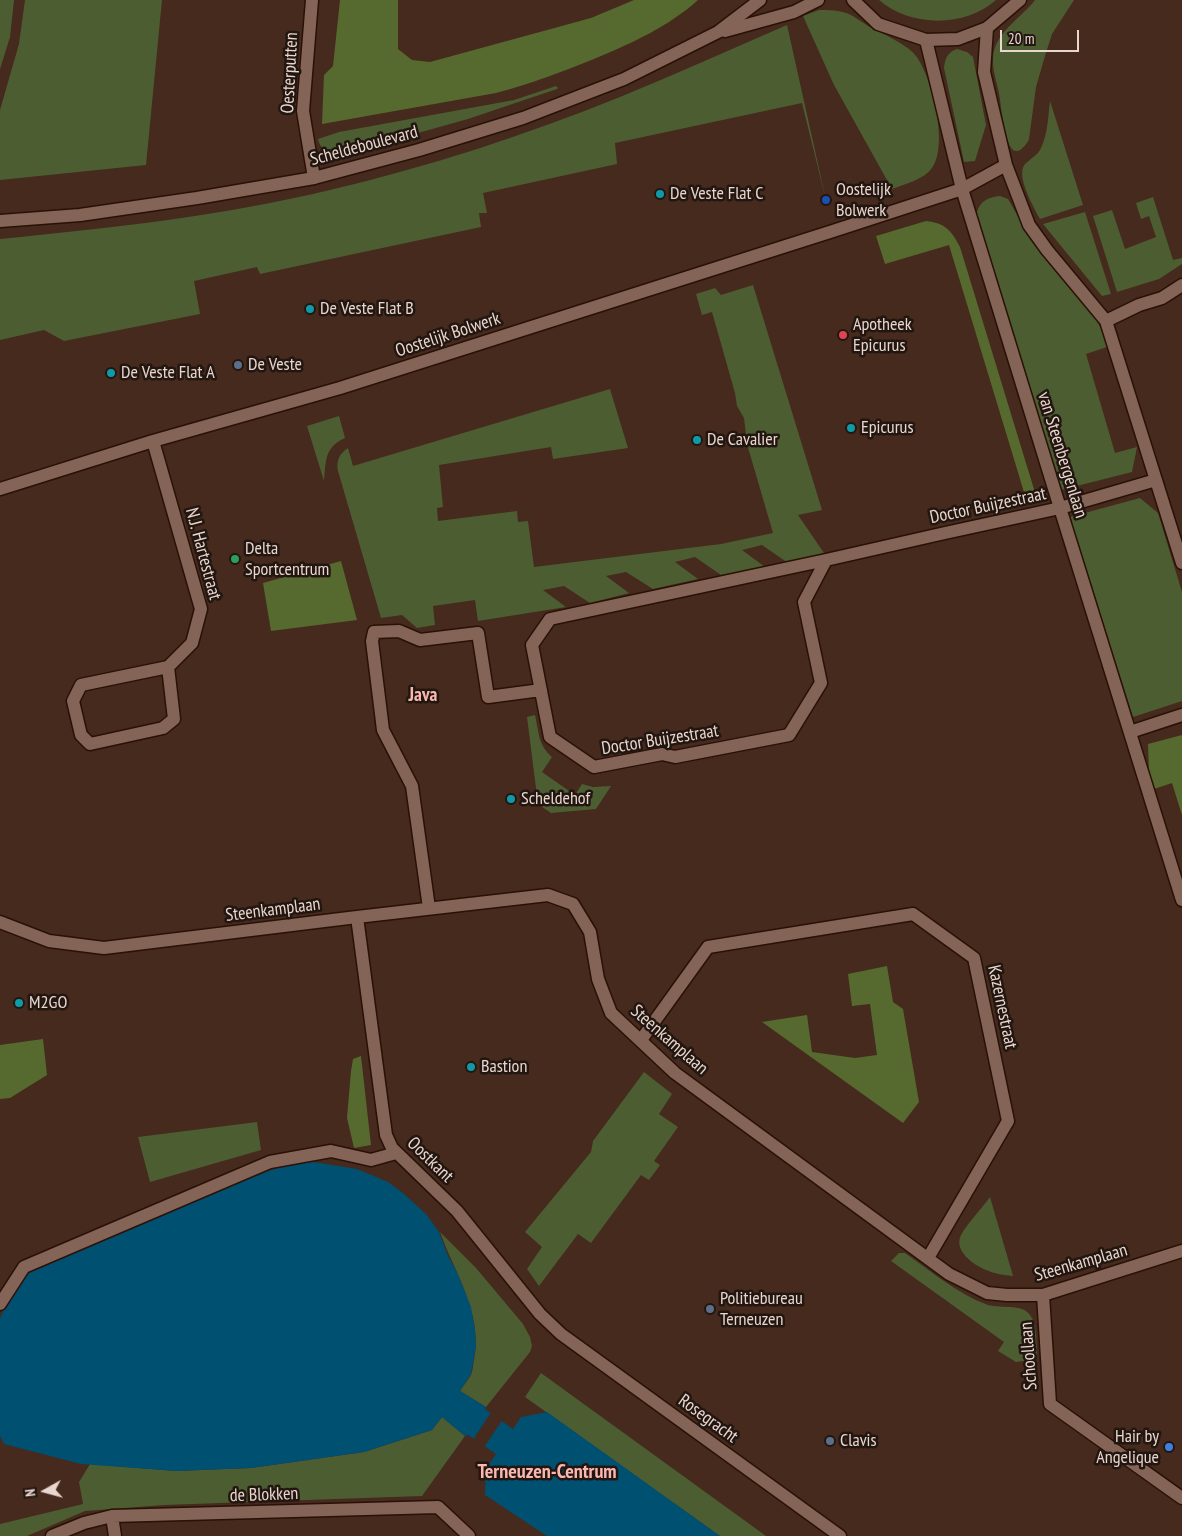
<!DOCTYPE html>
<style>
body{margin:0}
#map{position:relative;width:1182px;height:1536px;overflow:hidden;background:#452a1d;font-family:"PT Sans Narrow",sans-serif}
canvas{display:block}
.north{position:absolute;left:20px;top:1466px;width:50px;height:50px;-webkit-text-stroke:4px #221610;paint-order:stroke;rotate:263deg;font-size:14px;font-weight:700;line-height:20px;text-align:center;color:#e9d6ce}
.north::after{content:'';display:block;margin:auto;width:18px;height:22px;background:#e9d6ce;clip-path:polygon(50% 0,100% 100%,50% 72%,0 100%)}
.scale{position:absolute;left:1000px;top:30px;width:79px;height:22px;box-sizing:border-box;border:2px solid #e9d6ce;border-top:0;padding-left:6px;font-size:15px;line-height:18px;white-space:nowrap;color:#e9d6ce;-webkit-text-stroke:4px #221610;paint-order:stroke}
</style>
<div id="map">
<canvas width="1182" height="1536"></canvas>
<div class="north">N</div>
<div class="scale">20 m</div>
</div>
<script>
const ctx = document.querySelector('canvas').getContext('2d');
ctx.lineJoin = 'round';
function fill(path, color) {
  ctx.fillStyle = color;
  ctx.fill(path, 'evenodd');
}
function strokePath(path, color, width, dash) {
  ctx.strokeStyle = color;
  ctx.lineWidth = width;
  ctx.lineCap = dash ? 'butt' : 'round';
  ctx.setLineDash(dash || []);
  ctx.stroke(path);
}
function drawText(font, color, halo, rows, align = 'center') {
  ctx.font = font + ' "PT Sans Narrow",sans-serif';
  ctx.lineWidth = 5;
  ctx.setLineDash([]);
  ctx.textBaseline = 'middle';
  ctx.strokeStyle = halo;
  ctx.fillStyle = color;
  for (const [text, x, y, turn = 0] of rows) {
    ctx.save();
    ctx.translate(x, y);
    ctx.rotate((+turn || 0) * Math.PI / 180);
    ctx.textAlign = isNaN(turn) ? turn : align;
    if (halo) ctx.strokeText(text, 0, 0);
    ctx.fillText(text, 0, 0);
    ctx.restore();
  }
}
const green = new Path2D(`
 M0,0H14L10,37L0,69Z
 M25,0H162L146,165L0,180V110L19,44Z
 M879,0H996C965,28 910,27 879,0Z
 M1035,0H1074L1052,34L1045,56L1036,87L1029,139C1026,146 1016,158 1010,146C1004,134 1001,106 999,93C997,83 993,72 993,62C993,59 993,54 994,51C1000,29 1022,17 1035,0Z
 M819,10C829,10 839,10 849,14C855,17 862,22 868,26C882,34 906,43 916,56C932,77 949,145 932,168C923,180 905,184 892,189L834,85L803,16Z
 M787,25L826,200L802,103L615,143L617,164L483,193L487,213H479L481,227L260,274L257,267L194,281L200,314L64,341L44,330L0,340V239C111,228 222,216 330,190C428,167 526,135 620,97C676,74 731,49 787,25Z
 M957,49L967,52L973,57L986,125L975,161L964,162L944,68C945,58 948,52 957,49Z
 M556,86L558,88L557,89L468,119L346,153C333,155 321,153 318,139L339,132L514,100Z
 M1050,101L1083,205L1040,219C1034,208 1015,175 1025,164C1030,159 1038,155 1041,148C1048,134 1048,116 1050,101Z
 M1000,196L1008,199L1034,244L1095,317L1101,329L1107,347L1086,354L1115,453L1137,447L1132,472L1061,490C1040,418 1016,347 994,275C991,265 975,219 977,212C980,201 989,197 1000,196Z
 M1153,197L1173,260L1182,258V264L1159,279L1117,292L1093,216L1112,210L1125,249L1156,237L1149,216L1141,219L1136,203Z
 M1085,212L1111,294L1102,296L1043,224Z
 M753,285L822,510L798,515L824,553L788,563L762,545L742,550L765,567L721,575L695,557L675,562L698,579L653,589L626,572L606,576L629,593L590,603L564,586L543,590L566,607L478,621L475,600L433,606L435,625L417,628L402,615L381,618L338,471C336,461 339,454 348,448L353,466L610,389L628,448L553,459L551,447L439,465L443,507L437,508L438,521L517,511L518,522L528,521L534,567L721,544L773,533L747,444L744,418L737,406L735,393L712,312L702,315L696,294L715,288L721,295Z
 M339,416L345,438C324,447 326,462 324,481L307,426Z
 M1140,498L1158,513L1182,592V701L1133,717L1070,517Z
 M535,715C539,732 538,745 552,757L542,772L575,795L582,784L593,787L611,786L596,809L551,813L538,804L527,717Z
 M644,1072L672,1094L659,1114L678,1127L654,1161L660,1165L649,1180L641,1175L591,1243L578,1234L539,1286L527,1269L542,1247L525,1232L591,1152L593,1141Z
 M257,1122L261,1150L150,1182L138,1137Z
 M990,1197L1013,1276C1004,1275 995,1274 986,1270C974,1265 953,1251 961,1235C966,1225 982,1208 990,1197Z
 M440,1232L476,1268L523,1324L530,1337L532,1346L530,1352L486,1407L460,1391C463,1386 468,1380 471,1375C473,1370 473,1364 474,1360C483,1313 455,1274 440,1232Z
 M899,1253H905C932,1272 958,1294 988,1305C998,1308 1018,1305 1026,1311C1038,1319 1036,1342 1037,1355L1030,1360L1016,1362L998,1351L1004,1342L891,1261Z
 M541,1373L766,1536H720L525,1397Z
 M442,1417L465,1436L422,1496L164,1505L85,1511L27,1536H0V1524L83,1504L79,1482L90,1464L176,1471L251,1468L364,1452L432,1430Z`);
const forest = new Path2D(`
 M340,0H398V49L412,60L430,62L591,18L634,0H698C668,27 632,43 594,59C562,72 530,84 496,93L322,124L324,75L333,66Z
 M926,221C945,223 951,230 960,247L1037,499L1027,502L949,245L885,264L876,236Z
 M341,561L357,620L271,631L263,583Z
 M1182,735V815L1172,783L1154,789L1149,773L1148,744Z
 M887,966L893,1002L903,1009L919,1102L903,1123L762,1022L807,1015L812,1052L855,1058L877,1055L870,1004L852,1006L848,974Z
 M43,1039L47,1075L10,1098L0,1099V1045Z
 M361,1056L371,1145L354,1148L347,1118L351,1071L353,1059Z`);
const water = new Path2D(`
 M301,1160L357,1169L388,1182L403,1193L426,1214L439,1232L448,1256L457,1272L471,1307L475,1330L476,1347L471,1374L460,1391L486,1407L485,1409L513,1429L521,1417L547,1412L720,1536H547L485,1495L486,1469L496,1454L468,1435L465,1436L442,1417L432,1430L364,1452L251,1468L176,1471L81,1464L4,1444L0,1436V1318L17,1283L26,1274L35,1267L248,1178Z`);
const pier = new Path2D(`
 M492,1411L503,1419L483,1449L472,1441Z`);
const street = new Path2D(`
 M312,0L303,111L314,178
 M987,28L984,72L1006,165L1029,225L1047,250L1106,321L1182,563
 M926,40L962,189L1060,508L1182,900
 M1106,321L1139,305L1162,298L1182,285
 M153,441L201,609L192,643L168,667L174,719L163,728L90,744L81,735L73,701L81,685L168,667
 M0,489L153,441L340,388L833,231L962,189L1006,165
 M826,560L804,602L821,683L789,735L675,757L662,754L594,767L550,737L532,645L550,619L826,560L945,533L1060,508L1156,480
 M1130,732L1182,715
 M429,908L412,786L383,730L372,641L374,632L399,631L420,640L478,633L488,697L541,690
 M357,917L386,1135L392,1148L457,1211L540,1314L561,1334L840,1536
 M0,922L49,941L104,948L357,917L548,895L573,904L590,932L598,979L611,1013L675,1073L949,1274L987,1293L1007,1295H1043L1182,1251
 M641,1040L708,947L913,914L974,958L1008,1121L928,1258
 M1043,1295L1050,1404L1182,1498
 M0,1304L24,1267L270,1162L331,1151L371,1160L396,1153
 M112,1516L115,1536
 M52,1536L84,1523L112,1516L438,1507L469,1536`);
const secondary = new Path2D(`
 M853,0L878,24L926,40L958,39L987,28L1020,0
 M725,31L794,12L818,0
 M0,221L80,215L197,198L314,178L419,150L523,118L624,79L718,32L760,0`);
const markers = [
 [660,194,5,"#0f9aa8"],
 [826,200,5,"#1a4fb4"],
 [310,309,5,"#0f9aa8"],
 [843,335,5,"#e0444e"],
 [238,365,5,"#5c6f8a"],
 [111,373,5,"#0f9aa8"],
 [851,428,5,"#0f9aa8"],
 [697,440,5,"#0f9aa8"],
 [235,559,5,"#2e9e5b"],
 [511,799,5,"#0f9aa8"],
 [19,1003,5,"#0f9aa8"],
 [471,1067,5,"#0f9aa8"],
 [710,1309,5,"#5c6f8a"],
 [830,1441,5,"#5c6f8a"],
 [1169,1447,5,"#3f7fe0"]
];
const streetNames = [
 ["Oesterputten",290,73,-87],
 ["Scheldeboulevard",364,146,-15],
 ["Oostelijk Bolwerk",448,335,-18],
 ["van Steenbergenlaan",1062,455,73],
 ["Doctor Buijzestraat",988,506,-12],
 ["N.J. Hartestraat",203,554,75],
 ["Doctor Buijzestraat",660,740,-9],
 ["Steenkamplaan",273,910,-7],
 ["Kazernestraat",1002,1007,78],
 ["Steenkamplaan",669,1040,41],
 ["Oostkant",430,1160,44],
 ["Steenkamplaan",1081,1263,-16],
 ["Schoollaan",1029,1356,-94],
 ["Rosegracht",708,1419,36],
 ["de Blokken",264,1495,-2]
];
const poiNames = [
 ["Oostelijk",836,190],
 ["Bolwerk",836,211],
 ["De Veste Flat C",670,194],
 ["De Veste Flat B",320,309],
 ["Apotheek",853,325],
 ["Epicurus",853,346],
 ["De Veste",248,365],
 ["De Veste Flat A",121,373],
 ["Epicurus",861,428],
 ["De Cavalier",707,440],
 ["Delta",245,549],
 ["Sportcentrum",245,570],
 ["Scheldehof",521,799],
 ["M2GO",29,1003],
 ["Bastion",481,1067],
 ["Politiebureau",720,1299],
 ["Terneuzen",720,1320],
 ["Hair by",1159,1437,"right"],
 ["Angelique",1159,1458,"right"],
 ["Clavis",840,1441]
];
const neighbourhoodNames = [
 ["Java",423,696]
];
const quarterNames = [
 ["Terneuzen-Centrum",547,1472]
];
fill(green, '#4d5d32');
fill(forest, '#566a2f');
fill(water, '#005072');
fill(pier, '#452a1d');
strokePath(street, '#2a1106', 15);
strokePath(secondary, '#2a1106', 15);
strokePath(street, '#846457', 12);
strokePath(secondary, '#846457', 12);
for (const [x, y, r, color] of markers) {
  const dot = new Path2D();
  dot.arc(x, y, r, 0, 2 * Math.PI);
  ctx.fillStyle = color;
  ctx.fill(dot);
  strokePath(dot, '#221610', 2);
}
drawText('18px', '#e9d6ce', '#221610', streetNames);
drawText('18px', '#e9d6ce', '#221610', poiNames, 'left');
drawText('bold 19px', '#fab6b0', '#221610', neighbourhoodNames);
drawText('bold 20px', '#fab6b0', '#221610', quarterNames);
</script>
